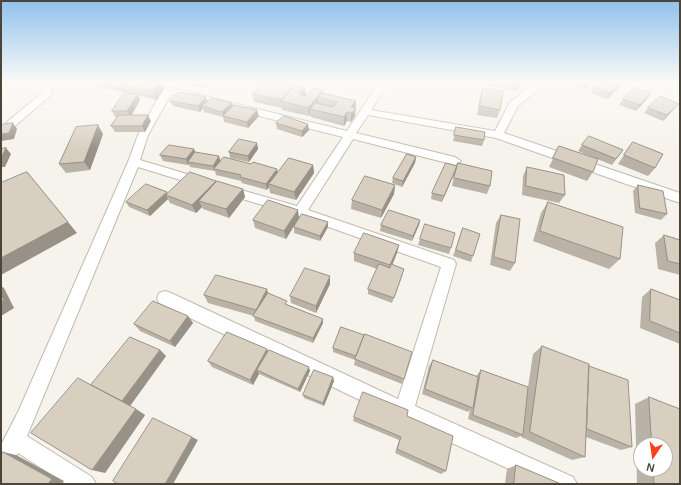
<!DOCTYPE html>
<style>
body{margin:0}
#map{position:relative;width:681px;height:485px;overflow:hidden;background:#f6f3ec;font-family:Helvetica,sans-serif}
canvas{display:block}
.frame{position:absolute;inset:0;border:2px solid #4b4439;pointer-events:none}
.north{position:absolute;left:633px;top:437px;width:40px;height:40px;box-sizing:border-box;background:#fff;border:1px solid #b7b4b0;border-radius:50%;rotate:193deg;font-size:11px;font-weight:700;line-height:16px;text-align:center;color:#4b4439}
.north::after{content:'';display:block;margin:auto;width:14px;height:18px;background:#fc3f1d;clip-path:polygon(50% 0,100% 100%,50% 72%,0 100%)}
</style>
<div id="map">
<canvas width="681" height="485"></canvas>
<div class="frame"></div>
<div class="north">N</div>
</div>
<script>
const ctx = document.querySelector('canvas').getContext('2d');
ctx.lineJoin = 'round';
function strokePath(path, color, width, dash) {
  ctx.strokeStyle = color;
  ctx.lineWidth = width;
  ctx.lineCap = dash ? 'butt' : 'round';
  ctx.setLineDash(dash || []);
  ctx.stroke(path);
}
function fill(path, color) {
  ctx.fillStyle = color;
  ctx.fill(path, 'evenodd');
}
const minor = new Path2D(`
 M42,82H53L50,85L53,93L51,95L15,126H7L6,124L7,122L43,92L40,84Z
 M131,82H147L347,131L379,82H389L371,110L495,131L510,102L537,82H548L518,106L504,133L680,193V203L496,138L368,115L356,133L455,157L461,161L455,165L353,139L308,210L454,260L456,264L415,406L573,477L577,484H542L397,418L159,303L157,298L159,293L165,291L171,293L398,399L441,267L295,215L223,193L221,190L223,187L227,186L297,206L343,137L171,94L148,135L140,160L207,180L209,183L207,186L203,187L138,167L27,436L92,477L96,484H66L18,453L8,473L1,476V445L18,412L128,162L138,135L162,91L133,84Z`);
const wall = new Path2D(`
 M82,82H161L164,89L157,100L138,95L140,100L132,115L151,121L145,132H115L111,126L117,117H115L112,111L133,94L98,87V86Z
 M187,82H211L204,88L188,85Z
 M297,82L298,86L305,87L306,96L323,90L324,93L356,101L355,116L351,122L347,121L344,126L311,117L310,115L309,116L282,110V108L254,102L252,94Z
 M489,82H523L516,91L488,86Z
 M570,82H593L584,90L569,84Z
 M622,82L619,88L607,99L591,93L594,87Z
 M483,88L500,110L497,118L477,115L480,96Z
 M623,99H647L636,111L619,105Z
 M170,101H207L233,106L259,116L248,128L224,122L223,117L204,112L203,108L200,112L173,106Z
 M648,108L674,109L663,121L644,113Z
 M276,123L309,130L302,137L277,129Z
 M456,127L484,140L482,146L453,141Z
 M103,134L90,170L66,173L59,164Z
 M633,142L655,168L648,176L618,164Z
 M257,143L258,149L249,162L230,158L229,152Z
 M582,145L623,150L612,165L578,151Z
 M559,146L593,172L587,181L549,167Z
 M194,149L195,152L221,161L278,172L313,165L314,173L296,200L270,193L269,187L267,190L242,183L241,181L216,175L215,171L190,167L189,164L188,165L163,161L160,155Z
 M416,157L415,163L402,187L392,183L393,178Z
 M457,166L490,186L487,194L452,186L455,172L442,202L431,199L432,193Z
 M527,167L565,195L559,203L522,195L523,176Z
 M216,181V182L243,189L245,197L229,218L203,209L202,207L196,213L170,203L168,199L150,216L129,207L126,202L167,192V194Z
 M395,185L394,194L381,218L351,209L352,200Z
 M638,185L667,214L661,220L635,213L633,191Z
 M548,202L620,259L609,269L533,241L541,213Z
 M501,215L515,263L510,271L490,265L496,223Z
 M299,218L286,239L255,228L253,220Z
 M420,220L419,225L412,241L380,231L381,225Z
 M328,222V227L320,241L294,233V227Z
 M463,228L473,256L471,262L453,256Z
 M664,235L680,240V275L658,269L655,243Z
 M420,239L451,248L449,254L418,245Z
 M399,245L397,253L392,265L403,274L392,303L368,294V289L377,269L354,261V253Z
 M330,284L316,313L291,303L290,296Z
 M651,289L680,300V344L640,328L642,297Z
 M268,293L288,305L323,319V323L313,343L255,321L254,316L208,303L204,295Z
 M188,316L193,323L175,347L140,331L134,324Z
 M341,327L404,379L402,384L354,365L355,360L333,352V348Z
 M542,346L589,366L632,447L621,450L586,437L585,457L572,460L521,437V436L516,438L468,419L470,410L468,412L422,394L429,366L433,360L476,376L481,370L528,387L533,354Z
 M160,350L166,356L130,406L109,395L145,415L105,473L95,387Z
 M268,351L310,371L300,392L259,374L253,385L212,367L208,361Z
 M333,377L334,381L324,406L304,398L303,395Z
 M649,397L680,484H637L635,404ZM641,445H665V469H641Z
 M407,416L446,471L441,474L395,453L399,440L353,421L354,417Z
 M516,465L561,484H505L507,469Z`);
const shadedWall = new Path2D(`
 M160,82H161L164,89L157,100L153,91Z
 M203,82H211L204,88L202,83Z
 M297,82L298,90L281,102V100Z
 M520,82H523L516,91Z
 M590,82H593L584,90L587,84Z
 M622,82L619,88L607,99L610,93Z
 M116,86H117L120,91L119,92Z
 M305,87L306,96L300,103L299,94Z
 M323,90L324,98L319,97V104L314,110L310,109V115L309,116L308,108Z
 M651,93L647,99L636,111L640,105Z
 M138,94L140,100L130,117L127,111Z
 M206,97L208,103L202,106L203,108L200,112L198,106Z
 M356,101L355,116L351,122V107Z
 M232,103L234,109L224,116L222,112Z
 M679,104L674,109L663,121L667,115Z
 M257,110L259,116L248,128L247,122Z
 M347,112V121L344,126V117Z
 M148,115L151,121L145,132L142,126Z
 M13,123L17,129L14,139L1,141V134Z
 M308,124L309,130L302,137V131Z
 M98,125L103,134L90,170L84,162Z
 M257,143L258,149L249,162L248,156Z
 M6,148L11,154L5,167H1V158Z
 M194,149L196,154L188,162L189,164L188,165L186,159Z
 M219,156L221,162L214,169L215,171L213,166Z
 M416,157L415,163L402,187L403,181Z
 M313,165L314,173L296,200L294,192Z
 M457,166L455,172L442,202L444,196Z
 M277,169L278,175L269,184V187L267,190L266,184Z
 M27,172L77,233L1,275V258Z
 M216,181L219,189L199,201L202,207L196,213L192,205Z
 M395,185L394,194L381,218L382,210Z
 M243,189L245,197L229,218L226,209Z
 M167,192L169,196L166,195L168,199L150,216L147,210Z
 M298,210L299,218L286,239L284,231Z
 M420,220L419,225L412,241L413,236Z
 M328,222V227L320,241V236Z
 M399,245L397,253L389,273L390,265Z
 M330,276V284L316,313V306Z
 M1,286L4,288L14,308L1,316Z
 M267,289L269,296L259,317L256,310Z
 M188,316L193,323L175,347L170,341Z
 M323,319V323L313,343V338Z
 M267,349L270,355L257,370L259,374L253,385L250,380Z
 M160,350L166,356L130,406L122,401Z
 M309,367L310,371L300,392L298,389Z
 M333,377L334,381L324,406L323,403Z
 M136,409L145,415L105,473L92,470Z
 M192,437L198,440L173,484H165Z
 M3,452L16,455L64,481L61,484H48Z`);
const building = new Path2D(`
 M99,82H117L116,83L117,86H116Z
 M117,82H160L153,91L116,83Z
 M264,82H297L281,100L252,94Z
 M580,82H590L587,84Z
 M600,82H622L610,93L594,87Z
 M296,85L305,87L299,94L306,96L313,88L323,90L308,108L281,101Z
 M635,87L651,93L640,105L623,99Z
 M483,88L503,91L500,110L480,106Z
 M179,92L206,97L198,106L170,101Z
 M322,93L356,101L351,107L356,108L352,113L347,112L344,117L310,109L315,103L333,107L337,102L319,97Z
 M123,94H138L127,111H112Z
 M660,96L679,104L667,115L648,108Z
 M212,98L232,103L222,112L202,106Z
 M234,105L257,110L247,122L223,116Z
 M119,115H148L142,126H111Z
 M284,116L308,124L302,131L276,123Z
 M13,123L9,133L1,134V125Z
 M98,125L84,162L59,164L76,127Z
 M456,127L485,132L484,140L454,135Z
 M589,136L623,150L616,159L582,145Z
 M239,139L257,143L248,156L229,152Z
 M633,142L663,154L655,168L624,155Z
 M169,145L194,149L186,159L160,155Z
 M559,146L598,159L593,172L553,158Z
 M6,148L1,158V149Z
 M195,152L219,156L213,166L188,162Z
 M407,154L416,157L403,181L393,178Z
 M224,157L251,164L253,162L277,169L266,184L240,177L241,175L214,169Z
 M289,158L313,165L294,192L269,184Z
 M446,163L457,166L444,196L432,193Z
 M458,163L492,171L490,186L454,178Z
 M527,167L564,175L565,195L526,186Z
 M27,172L68,222L1,258V183Z
 M190,172L216,181L192,205L166,195Z
 M365,176L395,185L382,210L352,200Z
 M217,181L243,189L226,209L199,201Z
 M146,184L167,192L147,210L126,202Z
 M638,185L663,191L667,214L640,208Z
 M268,200L298,210L284,231L253,220Z
 M548,202L623,227L620,259L540,231Z
 M389,210L420,220L413,236L381,225Z
 M302,214L328,222L320,236L294,227Z
 M501,215L520,219L515,263L494,257Z
 M425,224L455,233L451,248L420,239Z
 M463,228L480,234L473,256L456,250Z
 M364,233L399,245L390,265L354,253Z
 M664,235L680,240V264L668,261Z
 M379,264L390,268L391,264L404,269L394,298L368,289Z
 M305,268L330,276L316,306L290,296Z
 M216,275L267,289L256,310L204,295Z
 M651,289L680,300V333L650,321Z
 M268,293L287,301L285,304L323,319L313,338L253,316Z
 M1,295L4,300L1,302Z
 M153,301L188,316L170,341L134,324Z
 M341,327L364,335L356,356L333,348Z
 M227,332L267,349L250,380L208,361Z
 M365,334L412,352L404,379L355,359Z
 M130,337L160,350L122,401L91,385Z
 M542,346L589,364L585,457L530,432Z
 M269,350L309,367L298,389L257,370Z
 M433,360L478,377L473,408L425,389Z
 M589,366L628,380L632,447L587,429Z
 M314,370L333,377L323,403L303,395Z
 M481,370L528,387L523,435L473,415Z
 M78,378L136,409L92,470L31,433Z
 M363,392L408,410L407,416L453,436L446,471L397,449L401,437L354,417Z
 M649,397L680,409V484H654L653,469H665V445H652Z
 M153,418L192,437L165,484H118L113,481Z
 M3,452L52,479L48,484H1V456Z
 M516,465L561,484H514Z`);
strokePath(minor, '#c2bbae', 2);
fill(minor, '#fff');
fill(wall, '#bab2a6');
fill(shadedWall, '#979187');
fill(building, '#d8cfc1');
strokePath(building, '#979187', 1);
const sky = ctx.createLinearGradient(0, 0, 0, 150);
sky.addColorStop(0, '#8fc1ec');
sky.addColorStop(0.55, '#fbfaf6');
sky.addColorStop(1, '#fbfaf600');
ctx.fillStyle = sky;
ctx.fillRect(0, 0, 681, 150);
</script>
